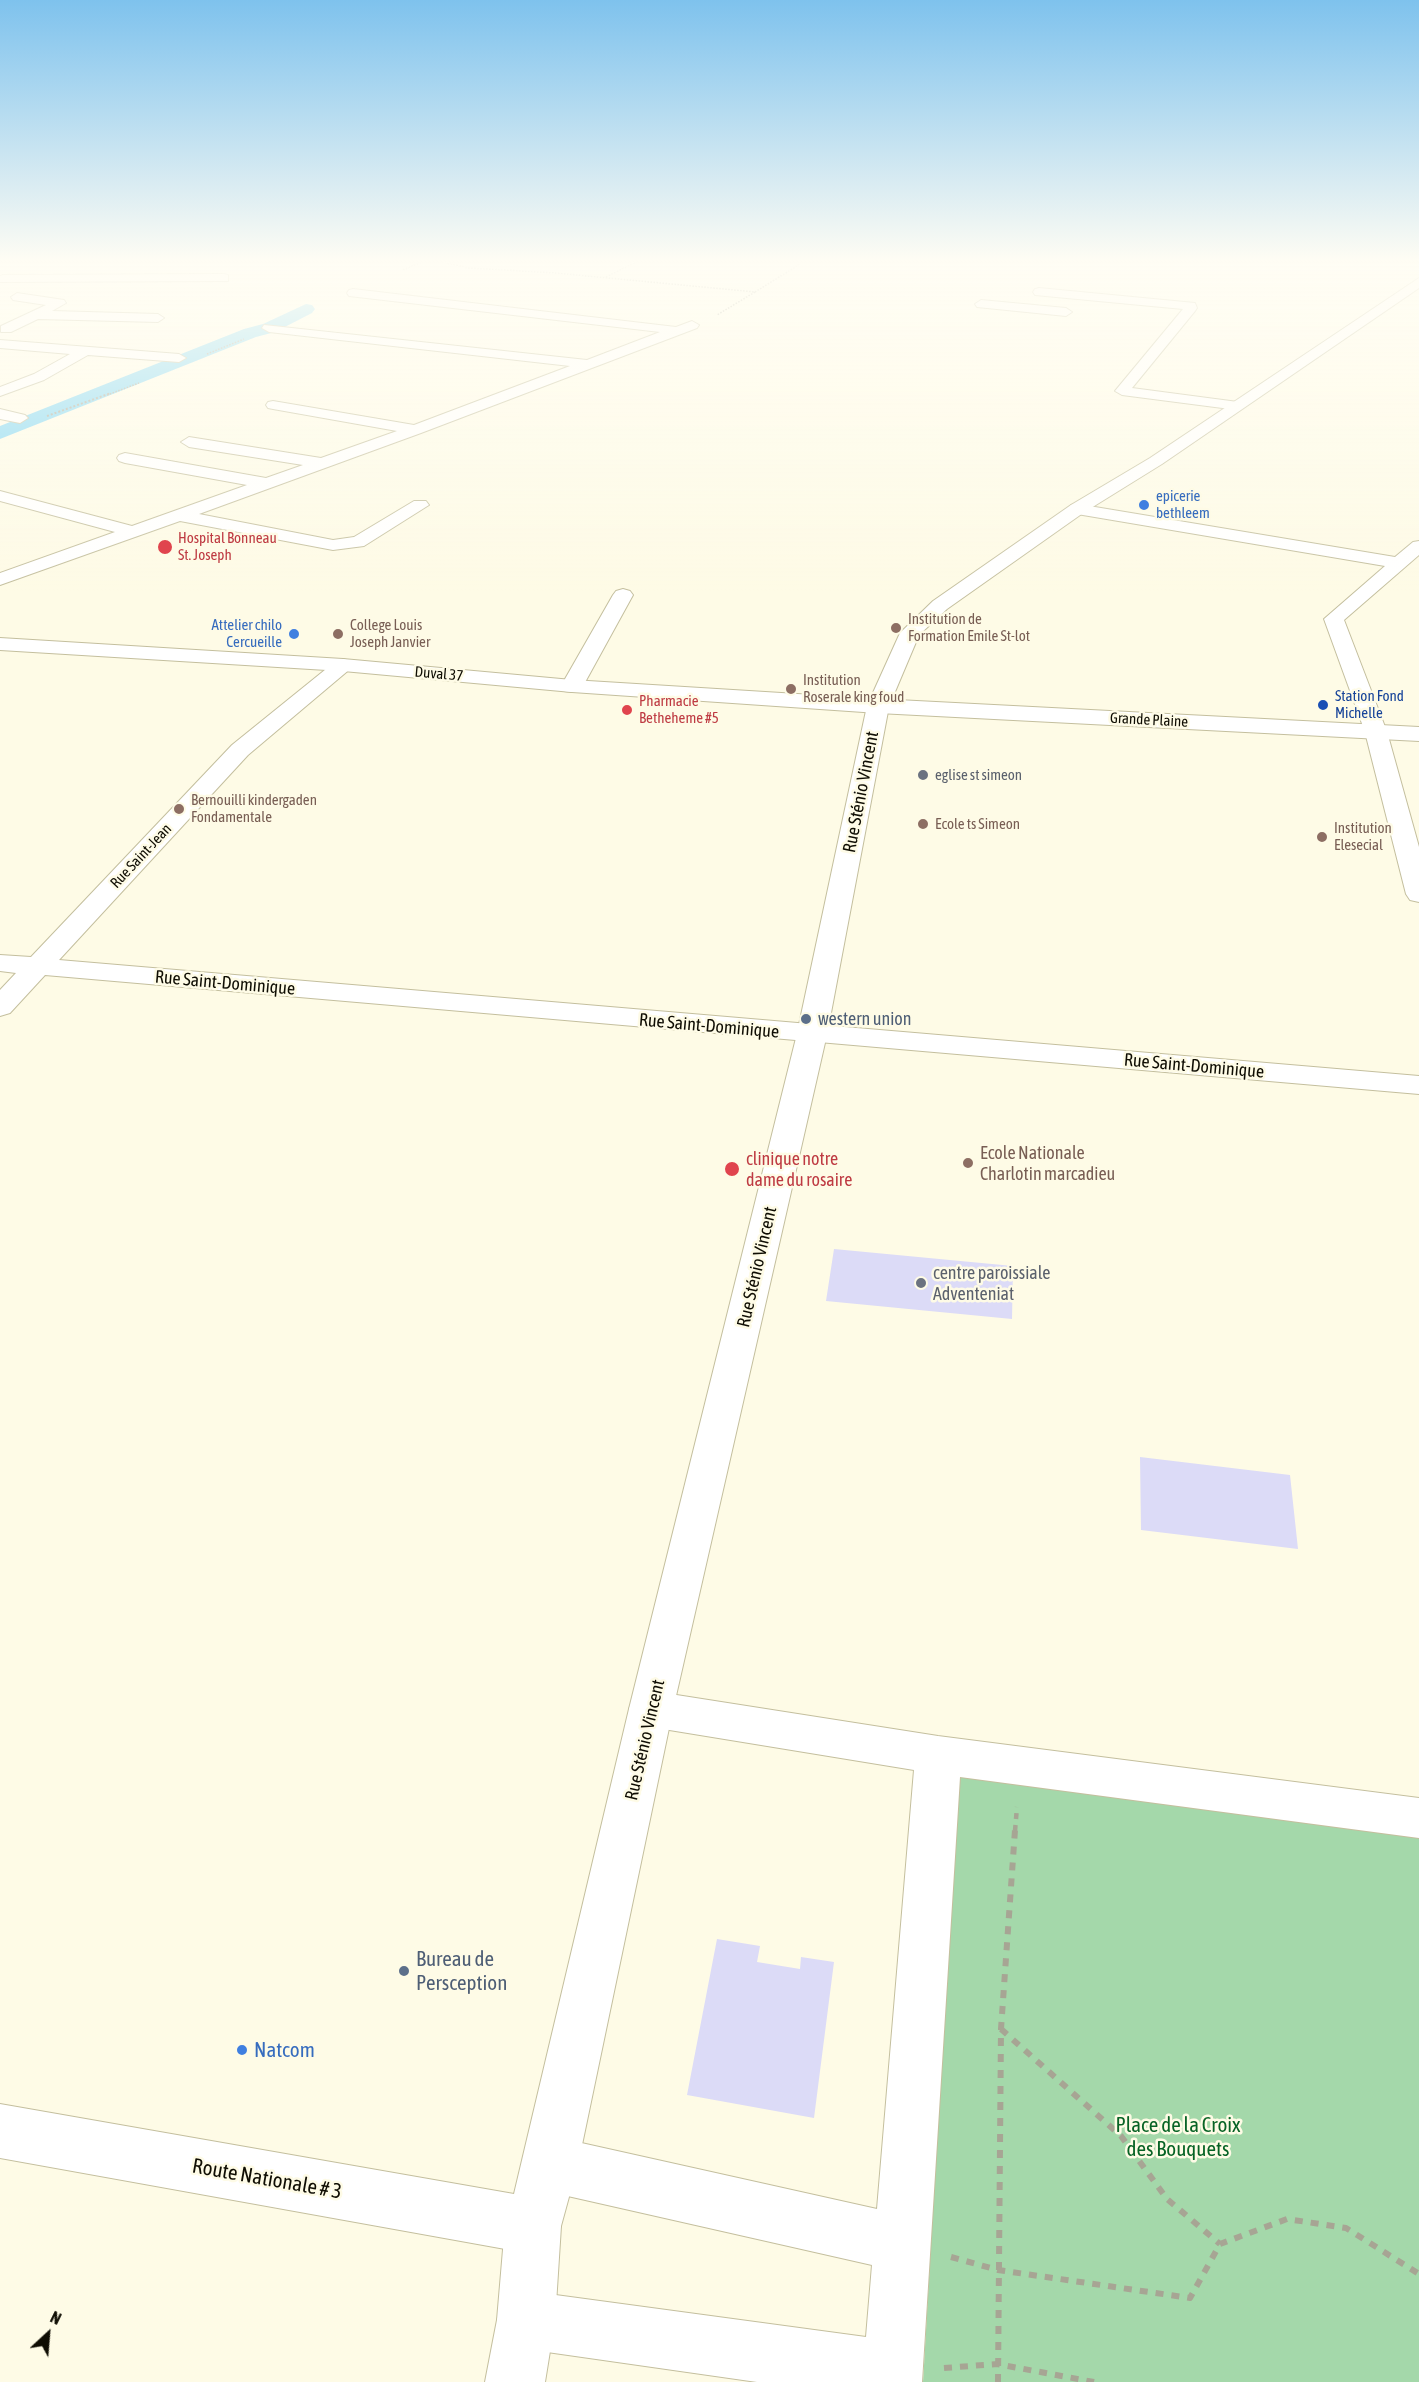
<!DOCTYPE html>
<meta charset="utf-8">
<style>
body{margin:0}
#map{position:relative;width:1419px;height:2382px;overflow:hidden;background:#fefbe6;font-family:"Asap Condensed",sans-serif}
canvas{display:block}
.north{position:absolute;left:18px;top:2304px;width:60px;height:60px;-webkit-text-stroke:4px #fefbe6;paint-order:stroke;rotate:26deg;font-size:16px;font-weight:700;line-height:24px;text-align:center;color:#0f0d03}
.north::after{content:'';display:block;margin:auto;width:21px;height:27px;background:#0f0d03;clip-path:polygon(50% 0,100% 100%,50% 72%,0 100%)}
</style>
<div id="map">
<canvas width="1419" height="2382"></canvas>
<div class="north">N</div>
</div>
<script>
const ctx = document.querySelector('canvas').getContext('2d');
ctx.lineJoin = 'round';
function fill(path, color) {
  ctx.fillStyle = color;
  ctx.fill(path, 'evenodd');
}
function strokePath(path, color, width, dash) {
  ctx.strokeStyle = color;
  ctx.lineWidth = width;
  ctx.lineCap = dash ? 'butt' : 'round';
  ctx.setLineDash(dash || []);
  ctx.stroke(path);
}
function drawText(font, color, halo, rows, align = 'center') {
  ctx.font = font + ' "Asap Condensed",sans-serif';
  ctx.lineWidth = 5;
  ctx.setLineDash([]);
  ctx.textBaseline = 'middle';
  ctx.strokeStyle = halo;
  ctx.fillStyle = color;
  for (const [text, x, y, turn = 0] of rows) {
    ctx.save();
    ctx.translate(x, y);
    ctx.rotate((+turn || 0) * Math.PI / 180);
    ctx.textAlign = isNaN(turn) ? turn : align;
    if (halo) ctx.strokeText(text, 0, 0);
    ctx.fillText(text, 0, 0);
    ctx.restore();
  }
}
const green = new Path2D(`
 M958,1774L1419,1838V2382H923Z`);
const canal = new Path2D(`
 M306,304L312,305L315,309L312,313L275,332L256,337L0,439V426L244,329L263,324Z`);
const building = new Path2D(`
 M834,1249L1013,1266L1012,1319L826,1301Z
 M1140,1457L1290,1475L1298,1549L1141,1530Z
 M717,1939L760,1946L757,1962L800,1969L801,1957L834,1962L814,2118L687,2095Z`);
const pathFar3 = new Path2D(`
 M433,260L469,268L556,273L755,292L717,315
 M403,270L426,260
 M606,277L640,260
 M755,292L797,266L802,260
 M207,354L244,339
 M107,395L139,383`);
const pathFar2 = new Path2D(`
 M47,416L111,393`);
const pathFar1 = new Path2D(`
 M1015,1831L1017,1807`);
const path = new Path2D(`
 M1001,2029L1121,2136L1167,2199L1220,2244
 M951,2257L998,2270L1190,2298L1220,2244L1287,2219L1346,2228L1419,2274
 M944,2368L997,2364L1094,2382
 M998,2382L1001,2029L1015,1830`);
const minor = new Path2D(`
 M224,274L228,275V281L0,282V276L3,275Z
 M1039,288L1195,303L1197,308L1195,311L1132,388L1238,402L1245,406L1238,410L1122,395L1115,391L1183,309L1035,295L1033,292L1035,289Z
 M353,289L676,327L692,321L699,325L697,328L421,433L199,514L333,540L354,537L414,501H426L429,505L364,546L333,550L180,521L0,585V573L115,532L0,501V491L132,526L247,485L125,463L119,461L117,458L119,455L125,453L266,478L303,465L189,447L181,442L189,437L321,458L397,431L273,409L268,408L266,405L268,402L273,401L414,425L570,366L269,332L262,328L264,325L587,360L660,332L349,296L347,293L349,290Z
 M17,293L64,300L66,303L52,311L158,314L164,318L158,322L38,319L11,332H1V326L46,305L13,300L11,297Z
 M981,300L1066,308L1072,312L1066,316L977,307L975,304Z
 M0,340L179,354L186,358L179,362L88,355L44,380L0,396V387L34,374L70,354L0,348Z
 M0,409L25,415L28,418L20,423L0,419Z
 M1077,504L1395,557L1413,542L1419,541V555L1344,620L1387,732L1419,847V902L1410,900L1406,894L1365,732L1324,619L1385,566L1071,513L1068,509L1071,505Z
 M623,589L630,591L633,595L583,686L580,691L572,692L564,691L561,686L613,595L616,591Z
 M343,659L350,661L353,665L350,669L248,755L59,960L1419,1076V1094L45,975L10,1013L0,1016V990L16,973L0,971V955L31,957L232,745L336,661Z
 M651,1691L938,1736L1419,1798V1838L960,1777L922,2382H757L526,2349L505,2341L497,2320L505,2299L526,2291L866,2337L872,2265L550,2192L530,2184L522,2164L530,2144L550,2136L877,2209L914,1770L651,1727L635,1722L629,1709L635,1696Z`);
const tertiary = new Path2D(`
 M0,638L343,659L572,680L878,699L1419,727V741L878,713L572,692L343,671L0,650Z
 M533,2198L553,2206L561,2226L555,2320L545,2382H485L497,2320L505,2226L513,2206Z`);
const primary = new Path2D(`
 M1419,278V288L1162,464L1083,513L947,609L919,635L889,706L827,1034L673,1709L578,2164L561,2226L553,2246L533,2254L0,2158V2104L514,2194L629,1709L797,1034L867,706L900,633L933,601L1071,505L1150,458Z`);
const markers = [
 [1144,505,6,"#3f7fe0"],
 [165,547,8,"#e0444e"],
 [896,628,6,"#8d6e63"],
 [294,634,6,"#3f7fe0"],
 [338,634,6,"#8d6e63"],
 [791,689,6,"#8d6e63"],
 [1323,705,6,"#1a4fb4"],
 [627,710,6,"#e0444e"],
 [923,775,6,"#6b7280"],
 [179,809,6,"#8d6e63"],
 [923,824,6,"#8d6e63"],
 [1322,837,6,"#8d6e63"],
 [806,1019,6,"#5c6f8a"],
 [968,1163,6,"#8d6e63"],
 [732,1169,8,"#e0444e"],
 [921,1283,6,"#6b7280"],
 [404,1971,6,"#5c6f8a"],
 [242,2050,6,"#3f7fe0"]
];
const farShopnames = [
 ["epicerie",1156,496],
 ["bethleem",1156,513],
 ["Attelier chilo",282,625,"right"],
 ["Cercueille",282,642,"right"]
];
const farHealthnames = [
 ["Hospital Bonneau",178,538],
 ["St. Joseph",178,555],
 ["Pharmacie",639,701],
 ["Betheheme #5",639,718]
];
const farEducationnames = [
 ["Institution de",908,619],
 ["Formation Emile St-lot",908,636],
 ["College Louis",350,625],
 ["Joseph Janvier",350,642],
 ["Institution",803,680],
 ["Roserale king foud",803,697],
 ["Bernouilli kindergaden",191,800],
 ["Fondamentale",191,817],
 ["Ecole ts Simeon",935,824],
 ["Institution",1334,828],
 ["Elesecial",1334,845]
];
const farStreetnames = [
 ["Duval 37",439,674,5],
 ["Grande Plaine",1149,720,3],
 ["Rue Saint-Jean",141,856,-47]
];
const farTransitnames = [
 ["Station Fond",1335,696],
 ["Michelle",1335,713]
];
const farWorshipnames = [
 ["eglise st simeon",935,775]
];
const streetNames = [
 ["Rue Sténio Vincent",861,792,-79],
 ["Rue Saint-Dominique",225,983,5],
 ["Rue Saint-Dominique",709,1026,5],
 ["Rue Saint-Dominique",1194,1066,5],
 ["Rue Sténio Vincent",757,1267,-77],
 ["Rue Sténio Vincent",645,1740,-77]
];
const serviceNames = [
 ["western union",818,1019]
];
const educationNames = [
 ["Ecole Nationale",980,1153],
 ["Charlotin marcadieu",980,1174]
];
const healthNames = [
 ["clinique notre",746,1159],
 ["dame du rosaire",746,1180]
];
const worshipNames = [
 ["centre paroissiale",933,1273],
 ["Adventeniat",933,1294]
];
const nearServicenames = [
 ["Bureau de",416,1959],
 ["Persception",416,1983]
];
const nearShopnames = [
 ["Natcom",254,2050]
];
const nearParknames = [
 ["Place de la Croix",1178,2125],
 ["des Bouquets",1178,2149]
];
const nearStreetnames = [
 ["Route Nationale # 3",267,2179,10]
];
fill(green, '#a4d8aa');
fill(canal, '#7fd6f4');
fill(building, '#dcdbf7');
strokePath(minor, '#c4bf9e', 2);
strokePath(tertiary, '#c4bf9e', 2);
strokePath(primary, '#c4bf9e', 2);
strokePath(pathFar3, '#a7a594', 1.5, [1.5, 1.5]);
strokePath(pathFar2, '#a7a594', 2, [2, 2]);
strokePath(pathFar1, '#a7a594', 4.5, [6, 6]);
strokePath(path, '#a7a594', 6, [8, 8]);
fill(minor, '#fff');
fill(tertiary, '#fff');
fill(primary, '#fff');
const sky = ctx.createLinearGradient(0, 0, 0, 593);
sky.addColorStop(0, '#7ec2ed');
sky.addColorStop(0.44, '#fffdf4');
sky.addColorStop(1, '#fffdf400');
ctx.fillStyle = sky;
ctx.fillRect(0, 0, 1419, 593);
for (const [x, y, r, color] of markers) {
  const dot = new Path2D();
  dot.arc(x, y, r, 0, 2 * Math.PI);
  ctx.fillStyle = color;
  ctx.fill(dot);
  strokePath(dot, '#fefbe6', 2);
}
drawText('15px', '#366cbe', '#fefbe6', farShopnames, 'left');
drawText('15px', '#be3a42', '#fefbe6', farHealthnames, 'left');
drawText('15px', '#785e54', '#fefbe6', farEducationnames, 'left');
drawText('15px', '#0f0d03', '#fefbe6', farStreetnames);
drawText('15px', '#164399', '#fefbe6', farTransitnames, 'left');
drawText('15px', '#5b616d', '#fefbe6', farWorshipnames, 'left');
drawText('18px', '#0f0d03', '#fefbe6', streetNames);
drawText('18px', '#4e5e75', '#fefbe6', serviceNames, 'left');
drawText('18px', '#785e54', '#fefbe6', educationNames, 'left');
drawText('18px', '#be3a42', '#fefbe6', healthNames, 'left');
drawText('18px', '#5b616d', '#fefbe6', worshipNames, 'left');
drawText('21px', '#4e5e75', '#fefbe6', nearServicenames, 'left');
drawText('21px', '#366cbe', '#fefbe6', nearShopnames, 'left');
drawText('21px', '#076325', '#fefbe6', nearParknames);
drawText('21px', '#0f0d03', '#fefbe6', nearStreetnames);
</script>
